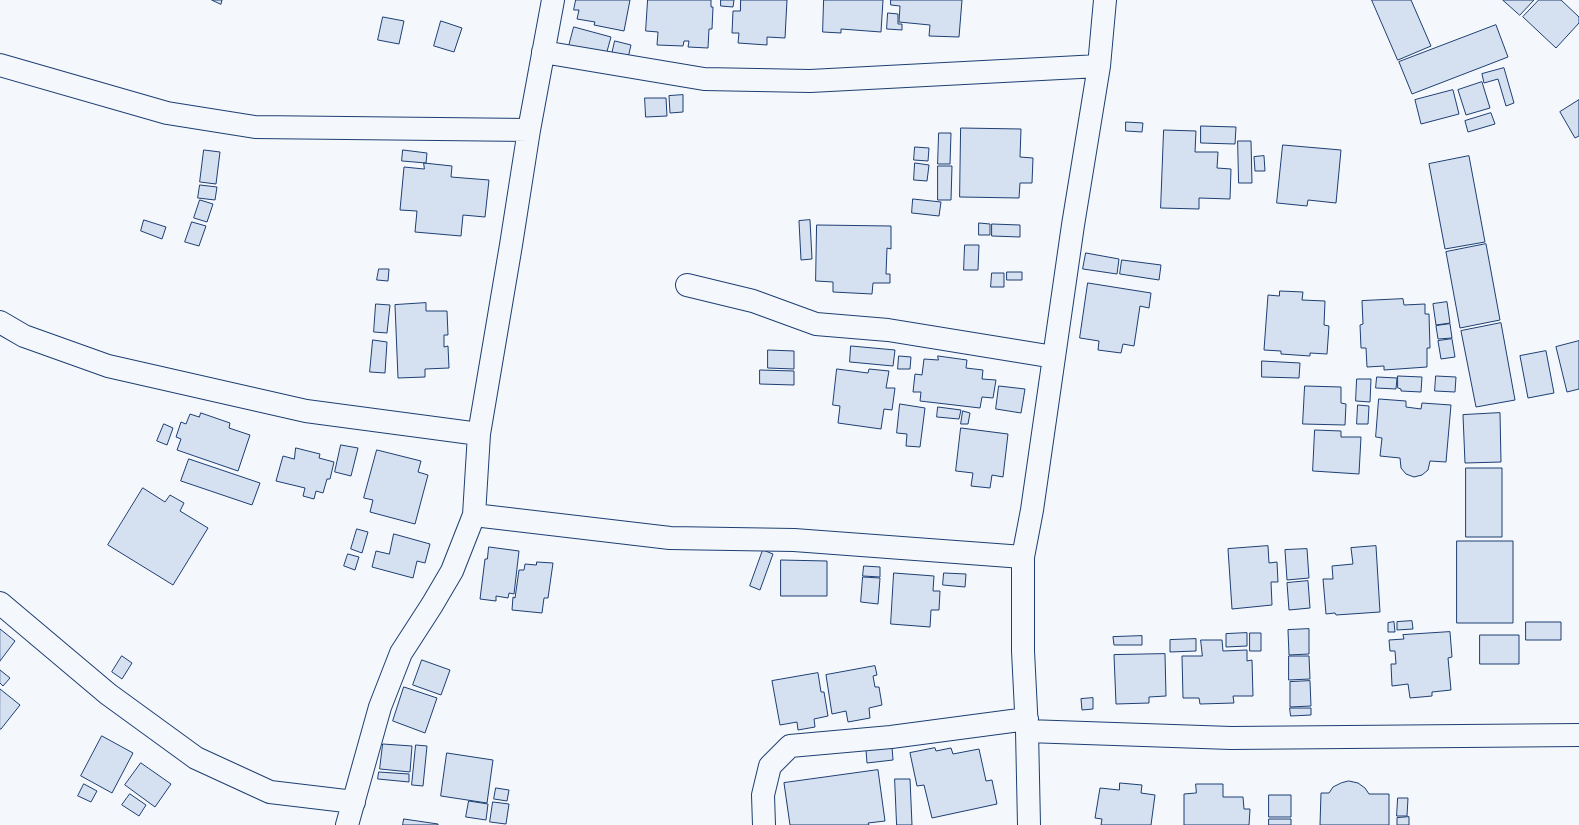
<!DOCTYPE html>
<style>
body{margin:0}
canvas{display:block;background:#f4f7fb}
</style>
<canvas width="1579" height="825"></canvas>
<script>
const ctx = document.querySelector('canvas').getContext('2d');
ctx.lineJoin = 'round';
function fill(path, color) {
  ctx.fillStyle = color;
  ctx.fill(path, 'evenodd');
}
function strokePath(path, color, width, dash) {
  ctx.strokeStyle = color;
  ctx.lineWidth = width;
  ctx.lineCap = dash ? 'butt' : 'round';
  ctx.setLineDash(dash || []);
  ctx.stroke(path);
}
const building = new Path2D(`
 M212,0H222L221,4Z
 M576,0H630L624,31L594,25L595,22L577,19L579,10H574Z
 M648,0H711V7H713L712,29H709L708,48L688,47L689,41H684L683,46L657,45L658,32L646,31Z
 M721,0H734L733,7L721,6Z
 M741,0H787L785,38L767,37V45L738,43L739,33H732L733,11H740Z
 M824,0H883L881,32L841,29V33L823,32Z
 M891,0H962L959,37L929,36L930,25L899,22L900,6L891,5Z
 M1372,0H1411L1431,46L1398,60Z
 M1503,0H1534L1520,15Z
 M1539,0H1561L1579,17V23L1556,48L1523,17Z
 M888,13L898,14V24H902V30L887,29Z
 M383,17L404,21L399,44L378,40Z
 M441,21L462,28L454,52L434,46Z
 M1496,25L1508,57L1412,94L1399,62Z
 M574,27L611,37L606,55L569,46Z
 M615,41L631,45L628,58L612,54Z
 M1504,68L1514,103L1506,106L1498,79L1484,83L1482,74Z
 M1482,82L1490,108L1466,115L1458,90Z
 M1453,90L1459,114L1421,124L1415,100Z
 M683,95V112L670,113L669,96Z
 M645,98H666L667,116L646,117Z
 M1579,100V136L1575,138L1560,112Z
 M1491,113L1495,124L1468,132L1465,121Z
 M1126,122L1143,123L1142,132L1126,131Z
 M1201,126L1236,127L1235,144L1201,143Z
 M961,128L1021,129L1020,157L1033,158L1032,183H1020L1019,198L960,197Z
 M1164,130L1196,131L1195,152H1218L1217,168L1231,169L1230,199L1199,198V209L1161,208Z
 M939,133H951L950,164H938Z
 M1238,141H1251L1252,183H1239Z
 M1283,145L1341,150L1336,203L1308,200L1307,206L1277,203Z
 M915,147L929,148L928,161L914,160Z
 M204,150L220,152L216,184L200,182Z
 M403,150L427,153L426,163L402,161Z
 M1264,156L1265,171H1255L1254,157Z
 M1469,156L1485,242L1445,249L1429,164Z
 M424,163L452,166L451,177L489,180L485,217L463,215L461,236L415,232L417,211L400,210L404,167L424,169Z
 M915,163L929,165L927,181L914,180Z
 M938,166H952L951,200H938Z
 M200,185L217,187L215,200L198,198Z
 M913,199L941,202L939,216L912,213Z
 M200,200L213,204L207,222L194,218Z
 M144,220L166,227L162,239L141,231Z
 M810,220L812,259L801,260L799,221Z
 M192,222L206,226L199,246L185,242Z
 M979,223L990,224V235H979Z
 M992,224L1020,225V237L992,236Z
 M817,225L891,226V249L887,248L886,274H890V283H873L872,294L833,292V282L816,281Z
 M1486,244L1500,320L1460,328L1446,252Z
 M965,245H979L978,270H964Z
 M1086,253L1119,259L1117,274L1083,269Z
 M1122,260L1161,265L1159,280L1120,274Z
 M379,269H389L388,281L377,280Z
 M1007,272H1022V280H1007Z
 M992,273H1004V287H991Z
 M1088,283L1151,293L1149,308L1140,306L1134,346L1123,344L1121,353L1098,350L1099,341L1080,338Z
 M1280,291L1303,292L1302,300L1325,301L1324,325L1329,326L1327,354L1310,353V356L1281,354V351L1264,350L1268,295L1279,296Z
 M1403,299L1404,305L1425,304V314H1429L1430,348H1427V367L1384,370V366L1367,367L1366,348H1361L1360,325L1363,324L1362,301Z
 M1447,302L1450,323L1436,325L1433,304Z
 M426,303V311H447L448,335H444V347L448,346L449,368L425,369V377L398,378L395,305Z
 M376,304L390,305L387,333L374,332Z
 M1501,323L1515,400L1476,407L1461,331Z
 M1450,324L1452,338L1438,339L1436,326Z
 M1452,339L1455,357L1441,359L1438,341Z
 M373,340L387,342L385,373L370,372Z
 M1579,341V389L1567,392L1556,347Z
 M851,346L895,350L893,366L850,362Z
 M768,350L794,351V369L768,368Z
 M1546,351L1554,393L1528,398L1520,356Z
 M899,356L911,357L910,369H898Z
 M938,356L967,360L966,368L983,370L982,379L996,380L993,398L982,397L980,408L920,401L921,392H913L915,374L922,375L924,359L938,360Z
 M1262,361L1300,363L1299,378L1262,377Z
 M837,369L868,373L869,369L889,371L886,388H895L892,410L884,409L881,429L838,423L840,406L833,405Z
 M760,370L794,371V385L760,384Z
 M1398,376L1422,377L1421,392L1401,391V389L1398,388Z
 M1436,376L1456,377L1455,392L1435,391Z
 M1377,377L1397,378L1396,389L1376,388Z
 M1357,379H1371L1370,402L1356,401Z
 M999,386L1025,389L1021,413L996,409Z
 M1305,386L1341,387V403L1346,404L1345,425L1303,424Z
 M1379,399L1406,401V407L1421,409L1422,403L1451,405L1446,462L1430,461L1428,470L1422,475L1414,477L1406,474L1401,468L1400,458L1380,456L1382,438L1376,437Z
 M900,404L925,408L920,447L906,446L907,434L897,433Z
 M1358,405L1369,406L1368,424H1357Z
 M938,407L961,410L959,419L937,417Z
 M963,411L970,413L968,424H961Z
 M201,413L230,423L229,428L250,435L238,471L177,450L181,439L176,437L181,422L186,424L190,414L199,417Z
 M1500,413L1501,462L1465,463L1463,415Z
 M164,424L173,428L167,445L157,441Z
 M961,428L1008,434L1003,477L992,475L990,488L971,486L973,473L956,471Z
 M1315,430L1341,431V437H1361L1359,474L1313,471Z
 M341,445L358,448L351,476L335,472Z
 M296,448L320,454L319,458L334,462L330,479H327L323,493L316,491L314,499L303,496L305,488L276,481L283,456L294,459Z
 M377,450L421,461L418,472L428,475L415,524L370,512L373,500L364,498Z
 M189,459L260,483L252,505L181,481Z
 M1466,468H1502V537H1466Z
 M143,488L165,502L170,495L184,503L180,511L208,528L173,585L108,545Z
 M357,529L368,532L362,553L351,549Z
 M394,534L430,544L425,563L417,561L413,578L372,567L376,551L389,554Z
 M1457,541H1513V623H1457Z
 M1268,546L1269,563L1277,562L1278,582H1271L1272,605L1232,609L1228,549Z
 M1376,546L1380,612L1336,615L1335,613L1326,614L1323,579H1333L1332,566L1353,564L1351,548Z
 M489,547L519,551L514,594L509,593L508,598L496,596V601L480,599L485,559H487Z
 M1307,549L1309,578L1287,580L1285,550Z
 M763,550L773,554L760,590L750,586Z
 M348,554L359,557L355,570L344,566Z
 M781,560L827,561V596H781Z
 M537,562L553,563L548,598H544L542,613L512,610L513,597L515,598L519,570H524L525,564L536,565Z
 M864,566L880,567V577L863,576Z
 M894,573L934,576L933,591H940L939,610H931L930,627L891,624Z
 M944,573L966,574L965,587L943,585Z
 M863,577L880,578L878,604L861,602Z
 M1308,581L1310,608L1289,610L1287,583Z
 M1412,621L1413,629L1397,630V622Z
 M1394,622L1395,632H1388V623Z
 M1526,622H1561V640H1526Z
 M0,629L15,641L0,661Z
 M1309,629V654L1289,655L1288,630Z
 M1450,632L1452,657L1448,658L1451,690L1432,692V696L1410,698L1408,684L1392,686L1391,664H1396L1395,651H1390L1389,640L1404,639L1403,635Z
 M1247,633V646L1226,647V634Z
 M1250,633H1261V651H1250Z
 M1480,635H1519V664H1480Z
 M1142,636V645H1114L1113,637Z
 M1196,639V651L1170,652V640Z
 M1201,640H1222L1223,651L1247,650V661L1252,660L1253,696H1233L1234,703L1200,704L1199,698H1183L1182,656H1202Z
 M1165,654L1166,696L1149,697V703L1116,704L1114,655Z
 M122,656L132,663L122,679L112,672Z
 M1289,656H1309L1310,679L1289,680Z
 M422,660L450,670L441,695L413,685Z
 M875,666L877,675L873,676L875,687H879L882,705L869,708L870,718L848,722L846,711L832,714L826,675Z
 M0,670L10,678L3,686L0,683Z
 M818,673L821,692H824L828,716L814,719L815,727L798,730L797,722L780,725L772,681Z
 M1310,681L1311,706L1290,707V682Z
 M404,687L437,698L425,733L393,721Z
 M0,689L20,705L1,729H0Z
 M1093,698V709L1082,710L1081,699Z
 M1290,708H1311V715L1291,716Z
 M102,736L133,753L112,793L81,776Z
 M383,744L412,746L410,772L380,769Z
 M416,745L427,746L423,786L412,785Z
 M892,747L893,760L867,763L866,750Z
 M935,748L936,751L951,748L953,754L979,749L986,781L992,780L997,804L932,818L924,785L917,786L910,753Z
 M447,753L493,760L487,803L441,796Z
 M141,763L171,784L155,807L125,785Z
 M878,770L885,821L868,823L869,825H790L784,783Z
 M379,772L409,774V782L378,779Z
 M895,779H910L912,825H897Z
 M1349,781L1358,783L1365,788L1369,794H1389V825H1320L1321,793H1329L1333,787L1341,783Z
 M1120,783L1142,785L1141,793L1155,795L1151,825H1101L1102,819L1095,818L1100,788L1119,790Z
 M84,784L97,791L91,802L78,796Z
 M1196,784H1223V797H1243L1244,809H1250L1249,825H1184V794L1196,793Z
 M496,788L509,790L507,801L494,799Z
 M130,794L146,805L139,816L122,805Z
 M1269,795H1291V817H1269Z
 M1398,798H1408L1407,816H1397Z
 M469,801L488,804L486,820L466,817Z
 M493,802L509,804L506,824L490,822Z
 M1409,817V825H1397V818Z
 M404,819L438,824V825H403Z
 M1269,819H1291V825H1269Z`);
const minor = new Path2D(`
 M543,52L704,79L810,81L1099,66
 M0,65L167,113L255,127L529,130
 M687,285L753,301L816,324L888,330L1054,357
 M0,322L24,336L108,366L306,411L479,434
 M474,515L670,538L794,540L1023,557
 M0,603L108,694L196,758L270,792L354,802
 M1027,731L1231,738L1579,735
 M347,825L380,707L401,653L432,605L452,571L474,515L479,434L511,245L529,130L553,0
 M764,825L763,795L770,766L790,746L891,737L1027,719
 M1029,825L1027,731L1023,651V557L1032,510L1073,225L1099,66L1105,0`);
fill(building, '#d5e0f0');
strokePath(building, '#1d3f73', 1);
strokePath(minor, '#1d3f73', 24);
strokePath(minor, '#f4f7fb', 22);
</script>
